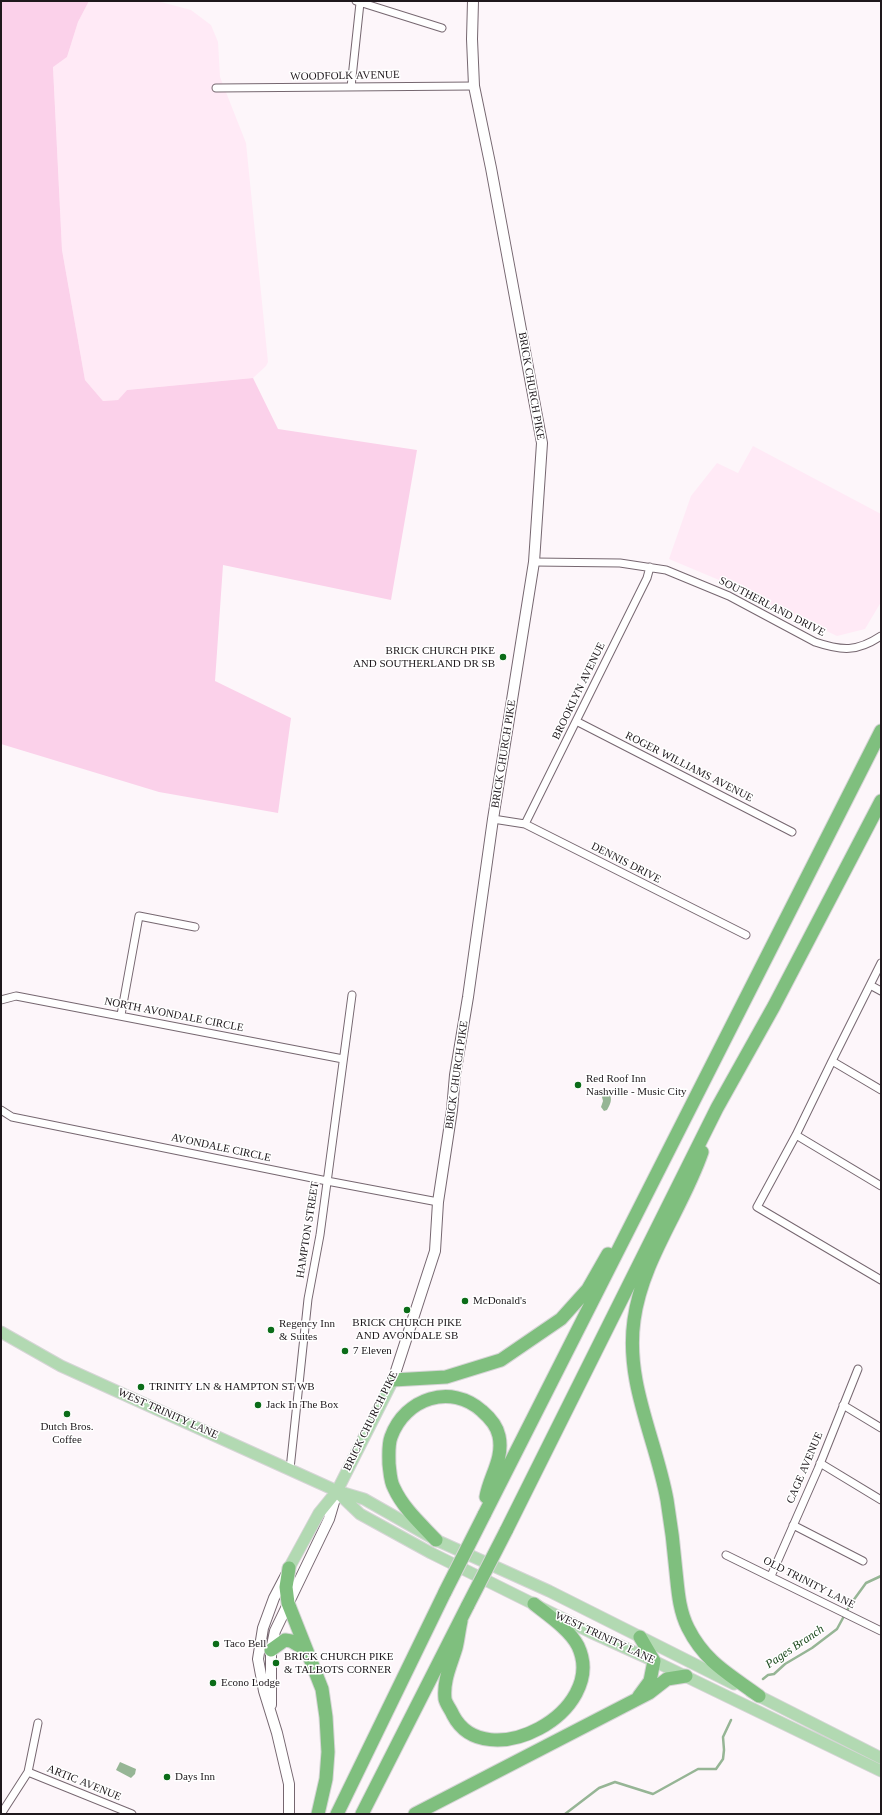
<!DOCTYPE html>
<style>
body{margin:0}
#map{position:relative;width:882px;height:1815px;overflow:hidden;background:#fdf6fa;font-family:"Times New Roman",serif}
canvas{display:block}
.frame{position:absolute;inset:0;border:2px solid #1e181c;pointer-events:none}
</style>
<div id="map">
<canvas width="882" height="1815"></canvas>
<div class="frame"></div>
</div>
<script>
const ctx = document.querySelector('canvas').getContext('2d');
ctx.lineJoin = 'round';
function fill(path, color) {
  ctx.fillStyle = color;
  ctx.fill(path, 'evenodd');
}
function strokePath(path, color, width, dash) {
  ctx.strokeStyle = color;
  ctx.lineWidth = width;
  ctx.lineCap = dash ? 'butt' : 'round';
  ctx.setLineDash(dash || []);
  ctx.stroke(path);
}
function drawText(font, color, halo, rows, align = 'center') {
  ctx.font = font + ' "Times New Roman",serif';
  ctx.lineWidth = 3;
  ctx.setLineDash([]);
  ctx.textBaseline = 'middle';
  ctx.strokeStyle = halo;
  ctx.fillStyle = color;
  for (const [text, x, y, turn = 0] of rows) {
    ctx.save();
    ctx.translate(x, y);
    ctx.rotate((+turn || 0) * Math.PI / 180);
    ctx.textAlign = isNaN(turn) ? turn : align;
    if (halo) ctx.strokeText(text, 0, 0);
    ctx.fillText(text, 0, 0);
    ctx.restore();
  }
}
const built = new Path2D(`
 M89,1H157L191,10L211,25L218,42L220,77L246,143L268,362L266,366L253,378L127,390L118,400L103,401L85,380L62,250L53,66L67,57L78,22Z
 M753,446L881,514V602L865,629L837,636L719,580L669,559L691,496L717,463L738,473Z`);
const green = new Path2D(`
 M1,1H89L78,22L67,57L53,67L62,250L85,380L103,401L118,400L127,390L253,378L278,429L417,450L391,600L223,565L215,681L291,718L278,813L159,792L1,744Z`);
const water = new Path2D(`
 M604,1093H609C613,1099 610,1105 607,1110L604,1111L601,1107L603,1101L602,1097Z
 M120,1762L136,1769L135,1774L131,1778L116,1770Z`);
const stream = new Path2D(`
 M763,1679L768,1675L774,1674L785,1664L812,1648L837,1629L850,1605L866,1583L881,1576
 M565,1814L599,1788L615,1782L653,1794L698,1769H716L723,1759L724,1750L723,1737L731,1720`);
const street = new Path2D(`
 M356,1L442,28
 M351,87L360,3
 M216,88L474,86
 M534,562L620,563L666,570L729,596L815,642C842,651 857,652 881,636
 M576,721L792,832
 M493,819L525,824L746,935
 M525,824L647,578L650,567
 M870,985L881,991
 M1,1000L16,996L343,1059
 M121,1015L139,916L195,927
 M832,1061L881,963
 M881,1090L832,1061L796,1135L757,1207L881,1280
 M1,1110L12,1117L327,1181L438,1202
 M796,1135L881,1186
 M843,1405L881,1428
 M820,1463L881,1500
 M290,1469L308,1299L320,1235L352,995
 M793,1525L863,1561
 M726,1555L881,1631
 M771,1576L818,1469L858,1369
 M28,1772L132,1814
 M1,1814L28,1772L38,1723`);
const secondary = new Path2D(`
 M393,1380L435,1251L438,1202L452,1110L455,1075L468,997L493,819L534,562L542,443L491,168L474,86L472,39L473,1
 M286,1575L274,1598L263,1628L258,1659L264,1691L277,1733L289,1784V1814
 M271,1705V1650L275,1631L329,1519L337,1492`);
const primary = new Path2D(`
 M1,1332L61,1366L337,1491L364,1499L436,1540L549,1591L734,1684
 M337,1492L360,1514L431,1553L590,1632L654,1661L881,1771
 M289,1568L319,1513L337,1491L393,1380
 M751,1692L881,1758`);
const highway = new Path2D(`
 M702,1152C683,1208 642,1260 634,1320C625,1383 656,1439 667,1500C671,1524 674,1548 676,1572C678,1591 679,1610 688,1628C705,1662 729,1674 759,1696
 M393,1380L446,1377L501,1360L561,1319L588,1289L608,1254
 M484,1515L881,731
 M506,1531L717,1108L774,1006L881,801
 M436,1540C421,1524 403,1508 394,1488C390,1481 390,1471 389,1464C389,1455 388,1445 391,1437C405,1398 451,1383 482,1411C489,1417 497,1426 499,1436C504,1459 489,1477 486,1497
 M289,1568L286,1587L288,1603L322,1689L326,1717L328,1752L326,1779L318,1814
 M461,1621C459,1630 458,1640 456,1648C451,1665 443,1680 445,1699C446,1704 451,1710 453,1715C485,1777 609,1712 578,1646C570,1630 548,1615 534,1604
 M271,1650L285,1640L291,1641L306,1650
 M639,1696L650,1681L654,1661L640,1637
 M337,1814L445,1592
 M362,1814L468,1605
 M415,1814L649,1693L667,1679L686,1676`);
const highwayBridge = new Path2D(`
 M445,1592L484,1515
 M468,1605L506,1531`);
const markers = [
 [503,657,4,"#0b6c18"],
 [578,1085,4,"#0b6c18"],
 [465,1301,4,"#0b6c18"],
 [407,1310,4,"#0b6c18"],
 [271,1330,4,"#0b6c18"],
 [345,1351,4,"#0b6c18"],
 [141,1387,4,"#0b6c18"],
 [258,1405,4,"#0b6c18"],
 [67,1414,4,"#0b6c18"],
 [216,1644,4,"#0b6c18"],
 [276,1663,4,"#0b6c18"],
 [213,1683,4,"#0b6c18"],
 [167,1777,4,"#0b6c18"]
];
const streetNames = [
 ["WOODFOLK AVENUE",345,76,-1],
 ["BRICK CHURCH PIKE",531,386,80],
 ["SOUTHERLAND DRIVE",772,607,27],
 ["BROOKLYN AVENUE",579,691,-64],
 ["BRICK CHURCH PIKE",504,754,-81],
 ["ROGER WILLIAMS AVENUE",689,767,27],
 ["DENNIS DRIVE",626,863,27],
 ["NORTH AVONDALE CIRCLE",174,1015,11],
 ["BRICK CHURCH PIKE",457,1075,-82],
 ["AVONDALE CIRCLE",221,1148,12],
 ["HAMPTON STREET",308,1230,-81],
 ["WEST TRINITY LANE",168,1414,24],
 ["BRICK CHURCH PIKE",371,1421,-64],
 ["CAGE AVENUE",805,1468,-67],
 ["OLD TRINITY LANE",809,1583,27],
 ["WEST TRINITY LANE",605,1638,25],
 ["ARTIC AVENUE",84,1783,22]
];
const poiNames = [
 ["BRICK CHURCH PIKE",495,651,"right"],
 ["AND SOUTHERLAND DR SB",495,664,"right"],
 ["Red Roof Inn",586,1079],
 ["Nashville - Music City",586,1092],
 ["McDonald's",473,1301],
 ["BRICK CHURCH PIKE",407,1323,"center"],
 ["AND AVONDALE SB",407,1336,"center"],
 ["Regency Inn",279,1324],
 ["& Suites",279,1337],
 ["7 Eleven",353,1351],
 ["TRINITY LN & HAMPTON ST WB",149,1387],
 ["Jack In The Box",266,1405],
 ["Dutch Bros.",67,1427,"center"],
 ["Coffee",67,1440,"center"],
 ["Taco Bell",224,1644],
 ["BRICK CHURCH PIKE",284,1657],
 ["& TALBOTS CORNER",284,1670],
 ["Econo Lodge",221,1683],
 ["Days Inn",175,1777]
];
const waterNames = [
 ["Pages Branch",795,1647,-34]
];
fill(built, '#ffeaf6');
fill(green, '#fbd1ea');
fill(water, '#96b595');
strokePath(stream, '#96b595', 2.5);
strokePath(street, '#766770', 9);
strokePath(secondary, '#766770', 12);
strokePath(primary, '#d6d5d6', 13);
strokePath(highway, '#d6d5d6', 15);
strokePath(street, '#fff', 7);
strokePath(secondary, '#fff', 10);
strokePath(primary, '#b2d9b2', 11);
strokePath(highway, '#7fbf7e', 13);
strokePath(highwayBridge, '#d6d5d6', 15, []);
strokePath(highwayBridge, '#7fbf7e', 13);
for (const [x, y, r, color] of markers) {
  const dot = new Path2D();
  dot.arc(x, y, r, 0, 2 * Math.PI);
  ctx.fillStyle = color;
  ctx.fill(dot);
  strokePath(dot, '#fff', 1.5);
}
drawText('11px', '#1e181c', '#fff', streetNames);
drawText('11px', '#1e181c', '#fff', poiNames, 'left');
drawText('italic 12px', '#1e4b1f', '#fff', waterNames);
</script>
